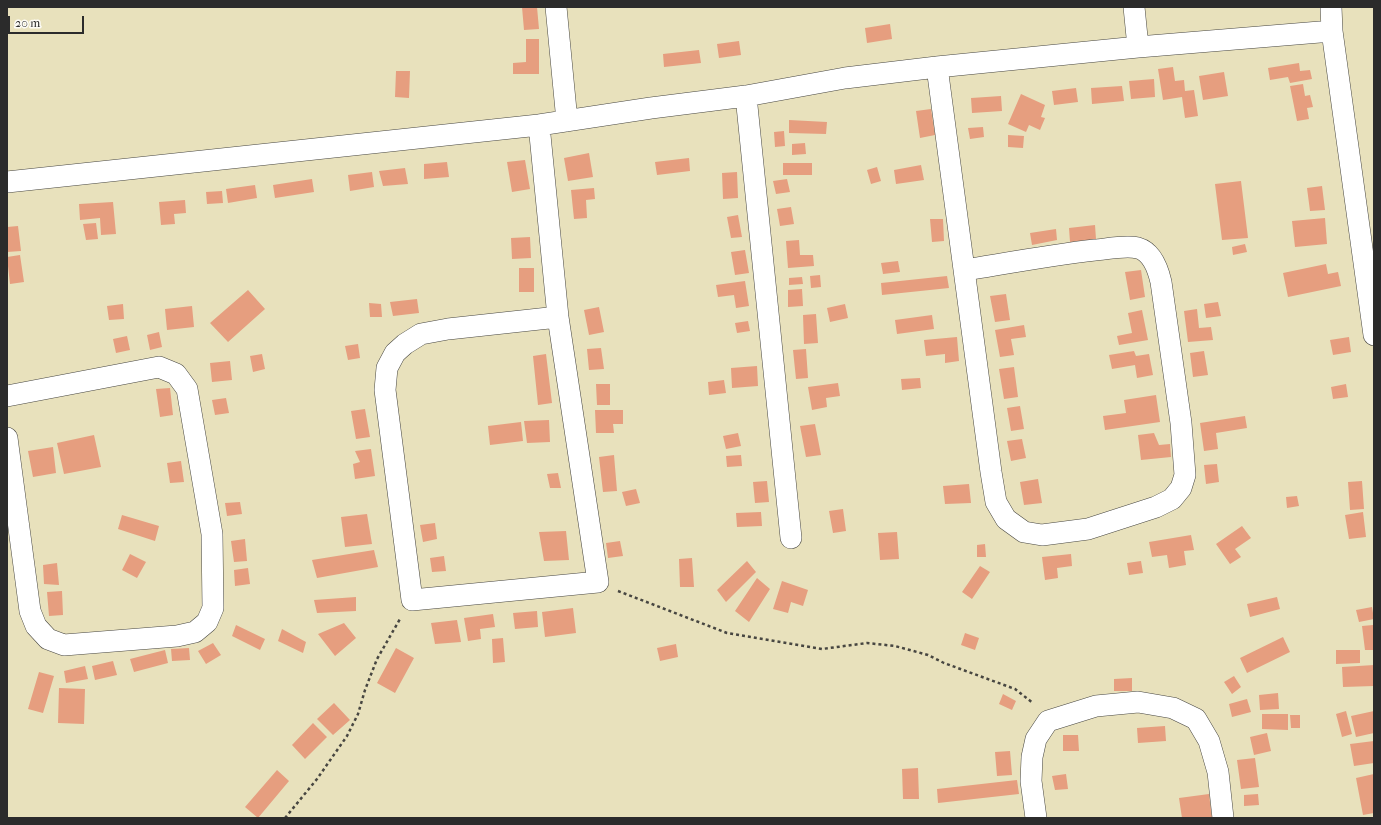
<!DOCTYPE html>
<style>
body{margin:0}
#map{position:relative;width:1381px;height:825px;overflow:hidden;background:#e8e1bc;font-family:"IM FELL French Canon",serif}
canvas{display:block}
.frame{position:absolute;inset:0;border:8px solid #2b2b2b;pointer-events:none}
.scale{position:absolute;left:8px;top:16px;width:76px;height:18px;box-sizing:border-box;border:2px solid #2b2b2b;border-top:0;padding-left:5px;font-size:12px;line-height:14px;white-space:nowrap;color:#2b2b2b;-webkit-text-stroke:3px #fdfcf7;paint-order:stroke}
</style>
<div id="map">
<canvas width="1381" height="825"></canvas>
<div class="frame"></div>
<div class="scale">20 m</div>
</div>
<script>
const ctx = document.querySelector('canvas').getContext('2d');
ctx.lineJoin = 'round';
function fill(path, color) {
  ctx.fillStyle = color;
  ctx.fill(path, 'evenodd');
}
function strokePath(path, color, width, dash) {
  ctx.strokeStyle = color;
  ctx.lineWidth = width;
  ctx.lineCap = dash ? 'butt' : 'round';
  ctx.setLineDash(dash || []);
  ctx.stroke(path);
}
const building = new Path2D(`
 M522,7H537L539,29L524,30Z
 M890,24L892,39L867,43L865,28Z
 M526,39H539V74H513V63L526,62Z
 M739,41L741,55L719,58L717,44Z
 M699,50L701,63L664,67L663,54Z
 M1299,63L1300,71L1310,70L1312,79L1290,83L1288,77L1270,80L1268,68Z
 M1173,67L1175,81L1184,80L1185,91L1194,90L1198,116L1185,118L1182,97L1163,100L1158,69Z
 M396,71H410L409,98L395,97Z
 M1224,72L1228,96L1203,100L1199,76Z
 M1154,79L1155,97L1131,99L1129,81Z
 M1303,84L1305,96L1310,95L1313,107L1307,108L1309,119L1297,121L1290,86Z
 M1122,86L1124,101L1092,104L1091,88Z
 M1076,88L1078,102L1054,105L1052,91Z
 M1021,94L1045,105L1041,117L1045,118L1040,130L1029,125L1026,132L1008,124Z
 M1001,96L1002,111L972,113L971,98Z
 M931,109L935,135L920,138L916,111Z
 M789,120L827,122L826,134L789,133Z
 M983,127L984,137L970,139L968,128Z
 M784,131L785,146L775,147L774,132Z
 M1008,135L1024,136L1023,148L1008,147Z
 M805,143L806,154L792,155V144Z
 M589,153L593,177L568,181L564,158Z
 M689,158L690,171L657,175L655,162Z
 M525,160L530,189L512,192L507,162Z
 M447,162L449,177L424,179V164Z
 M783,163H812V175H783Z
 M921,165L924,180L896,184L894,170Z
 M877,167L881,181L871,184L867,170Z
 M405,168L408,184L383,186L379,171Z
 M372,172L374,187L350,191L348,175Z
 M737,172L738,198L723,199L722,173Z
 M312,179L314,192L275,198L273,185Z
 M787,179L790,192L776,194L773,181Z
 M1241,181L1248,238L1222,240L1215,184Z
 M255,185L257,198L228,203L226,189Z
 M1322,186L1325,210L1310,211L1307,188Z
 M594,188L595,199L586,200L587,218L574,219L571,190Z
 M222,191L223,203L207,204L206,192Z
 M185,200L186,213L174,214L175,224L161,225L159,202Z
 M113,202L116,234L101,235L100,218L80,220L79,204Z
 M791,207L794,224L780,226L777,209Z
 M738,215L742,237L731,238L727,217Z
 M1325,218L1327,244L1295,247L1292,221Z
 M930,219H943L944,241L932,242Z
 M96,223L98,239L86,240L83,224Z
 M1095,225L1096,239L1070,242L1069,228Z
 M18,226L21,251L7,252V227Z
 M1056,229L1057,240L1032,245L1030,233Z
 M530,237L531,258L512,259L511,238Z
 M799,240L800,255H813L814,266L788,268L786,241Z
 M1245,244L1247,252L1233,255L1232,247Z
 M745,250L749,273L735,275L731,252Z
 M20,255L24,282L10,284L7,257Z
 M898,261L900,272L883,274L881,263Z
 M1326,264L1328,274L1338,272L1341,286L1288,297L1283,273Z
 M519,268H534V292H519Z
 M1141,270L1145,297L1130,300L1125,272Z
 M820,275L821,287L811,288L810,276Z
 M947,276L949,288L882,295L881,283Z
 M802,277L803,284L789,285V278Z
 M745,281L749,306L736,308L734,295L718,297L716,285Z
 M802,289L803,306L788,307V290Z
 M248,290L265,309L228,342L210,323Z
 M1006,294L1010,320L995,322L990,296Z
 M417,299L419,313L393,316L390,302Z
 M1218,302L1221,316L1206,318L1204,304Z
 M369,303L381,304L382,317H370Z
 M123,304L124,319L109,320L107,306Z
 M845,304L848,318L830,322L827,308Z
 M192,306L194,327L167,330L165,309Z
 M599,307L604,332L589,335L584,310Z
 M1197,309L1199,328L1211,327L1213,340L1188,342L1184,311Z
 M1142,310L1148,340L1119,345L1117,336L1132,333L1128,313Z
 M816,314L818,343L804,344L803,315Z
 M932,315L934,329L897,334L895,320Z
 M748,321L750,331L737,333L735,323Z
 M1024,325L1026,337L1011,339L1014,355L1000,357L995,330Z
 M159,332L162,347L150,350L147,335Z
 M127,336L130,350L116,353L113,339Z
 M957,337L959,361L945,363V354L926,356L924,340Z
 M1349,337L1351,352L1333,355L1330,340Z
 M358,344L360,358L348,360L345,346Z
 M601,348L604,369L589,370L587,349Z
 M806,349L808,378L796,379L793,350Z
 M1134,351L1136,356L1149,354L1153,375L1137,378L1135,365L1112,369L1109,355Z
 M1204,351L1208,375L1193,377L1190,353Z
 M262,354L265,369L253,372L250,356Z
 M546,354L552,403L538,405L533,356Z
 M230,361L232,380L212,382L210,363Z
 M757,366L758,386L732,388L731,368Z
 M1014,367L1018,397L1004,399L999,369Z
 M920,378L921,388L902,390L901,379Z
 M724,380L726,393L709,395L708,382Z
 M838,383L840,396L826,398L827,407L812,410L808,387Z
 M596,384H610V405H597Z
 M1346,384L1348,397L1333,399L1331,387Z
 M170,388L173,415L160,417L156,389Z
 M1156,395L1160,422L1105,430L1103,416L1126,413L1124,400Z
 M226,398L229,413L215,415L212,400Z
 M1020,406L1024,429L1011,431L1007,408Z
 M365,409L370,437L356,439L351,411Z
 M595,410H623V424H613L614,433H596Z
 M1245,416L1247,428L1216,433L1218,449L1204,451L1200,423Z
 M549,420L550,442L527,443L524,421Z
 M521,422L523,441L490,445L488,426Z
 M815,424L821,455L806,457L800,426Z
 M738,433L741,446L726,449L723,436Z
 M1154,433L1159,445L1170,444L1171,457L1141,460L1138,435Z
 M94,435L101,467L64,474L57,443Z
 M1022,439L1026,458L1011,461L1007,441Z
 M53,447L56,473L33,477L28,451Z
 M371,449L375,476L355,479L353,464L360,462L355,451Z
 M614,455L617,491L603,492L599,457Z
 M741,455L742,466L727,467L726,456Z
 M181,461L184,482L170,483L167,463Z
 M1217,464L1219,482L1206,484L1204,465Z
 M558,473L561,488H550L547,474Z
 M1038,479L1042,503L1024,505L1020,482Z
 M767,481L769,502L755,503L753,482Z
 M1362,481L1364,509L1350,510L1348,482Z
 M969,484L971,503L945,504L943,486Z
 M636,489L640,503L626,506L622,492Z
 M1297,496L1299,506L1287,508L1286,497Z
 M240,502L242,514L227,516L225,503Z
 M843,509L846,531L833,533L829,511Z
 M761,512L762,526L737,527L736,513Z
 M1363,512L1366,537L1349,539L1345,515Z
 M367,514L372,544L345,547L341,517Z
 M122,515L159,526L155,541L118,529Z
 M435,523L437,539L423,542L420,525Z
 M1242,526L1251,538L1235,549L1241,557L1230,564L1216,544Z
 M566,531L569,560L544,561L539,532Z
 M897,532L899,559L880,560L878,533Z
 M1191,535L1194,550L1184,551L1186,565L1169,568L1167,555L1152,557L1149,542Z
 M245,539L247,561L234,562L231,541Z
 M620,541L623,556L608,558L606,543Z
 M985,544L986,557H977V545Z
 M374,550L378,567L317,578L312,560Z
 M130,554L146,562L137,578L122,570Z
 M1071,554L1072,566L1057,568L1058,578L1045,580L1042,557Z
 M444,556L446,571L432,572L430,558Z
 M692,558L694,587H680L679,559Z
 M747,561L756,572L726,602L717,590Z
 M1141,561L1143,573L1129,575L1127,563Z
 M57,563L59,585L44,584L43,565Z
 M980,566L990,572L972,599L962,592Z
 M248,568L250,584L235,586L234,570Z
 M757,578L770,589L749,622L735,611Z
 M782,581L808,590L803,606L791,602L788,613L773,609Z
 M62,591L63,615L49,616L47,592Z
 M356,597V611L317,613L314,600Z
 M1277,597L1280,609L1250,617L1247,604Z
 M1372,607L1374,619L1359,622L1356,610Z
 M573,608L576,633L545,637L542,612Z
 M537,611L538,627L515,629L513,613Z
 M493,614L495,627L480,629L481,639L468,641L464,618Z
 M457,620L461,642L435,644L431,623Z
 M344,623L356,638L335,656L318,634Z
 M236,625L265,639L260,650L232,636Z
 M1373,625L1374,650H1365L1362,626Z
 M282,629L306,642L303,653L278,641Z
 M965,633L979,638L975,650L961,645Z
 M1283,637L1290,652L1247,673L1240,658Z
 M503,638L505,662L493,663L492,639Z
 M213,643L221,655L206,664L198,651Z
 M676,644L678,657L660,661L657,648Z
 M189,648L190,660L172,661L171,649Z
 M396,648L414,658L395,693L377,683Z
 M165,650L168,663L134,672L130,659Z
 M1336,650H1360V663L1336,664Z
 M113,661L117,675L95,680L92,666Z
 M1374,665V686L1343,687L1342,667Z
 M85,666L88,679L66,683L64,671Z
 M39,672L54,676L43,713L28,709Z
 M1234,676L1241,687L1232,694L1224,682Z
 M1132,678V691H1114V679Z
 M59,688L85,689L84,724L58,723Z
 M1278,693L1279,709L1260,710L1259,695Z
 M1003,694L1016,701L1012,710L999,704Z
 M1247,699L1251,712L1232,717L1229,704Z
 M334,703L350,720L333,735L317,719Z
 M1346,711L1352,734L1342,737L1336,714Z
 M1374,711V733L1356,737L1351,716Z
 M1262,714H1288V730L1262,729Z
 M1290,715H1300V728H1291Z
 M313,723L327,737L305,759L292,745Z
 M1165,726L1166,741L1138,743L1137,728Z
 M1267,733L1271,751L1254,755L1250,737Z
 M1063,735H1078L1079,751H1063Z
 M1374,741V763L1354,766L1350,744Z
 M1010,751L1012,775L997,776L995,752Z
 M1255,758L1259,787L1241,789L1237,760Z
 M918,768L919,799H903L902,769Z
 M277,770L289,781L258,818L245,807Z
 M1066,774L1068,789L1055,790L1052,776Z
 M1374,774V813L1363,815L1356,778Z
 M1017,780L1019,794L938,803L937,789Z
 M1209,794L1212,818H1182L1179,798Z
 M1258,794L1259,805L1244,806V795Z`);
const path = new Path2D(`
 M618,591L727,633L822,649L867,643L895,646L928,655L944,663L1015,689L1033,703
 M285,818L317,779L347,736L358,714L365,690L377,659L400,619`);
const street = new Path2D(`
 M556,7L567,121
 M1134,7L1138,47
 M1331,7L1332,31L1374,335
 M937,67L991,472L996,502L1006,519L1024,532L1042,535L1088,529L1156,507L1172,499L1181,488L1185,475L1181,423L1161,282C1158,269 1152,252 1138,248C1126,245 1107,249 1095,250C1051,255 1008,263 965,270
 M746,96L791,538
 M539,125L558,317L598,582L412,600L385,390L387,368L395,353L405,344L421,334L448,329L558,317
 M7,182L539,125L651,108L746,96L845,78L937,67L1138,47L1332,31
 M7,396L159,367L176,374L187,389L212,534L213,608L207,622L195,632L177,636L64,645L48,639L36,626L30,611L7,438
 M1036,818L1031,781L1032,757L1036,739L1048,721L1096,706L1138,702L1173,708L1196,719L1209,741L1218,772L1223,818`);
fill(building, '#e69e7f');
strokePath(street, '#474641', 22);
strokePath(path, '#474641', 2.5, [3, 3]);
strokePath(street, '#fff', 21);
</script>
